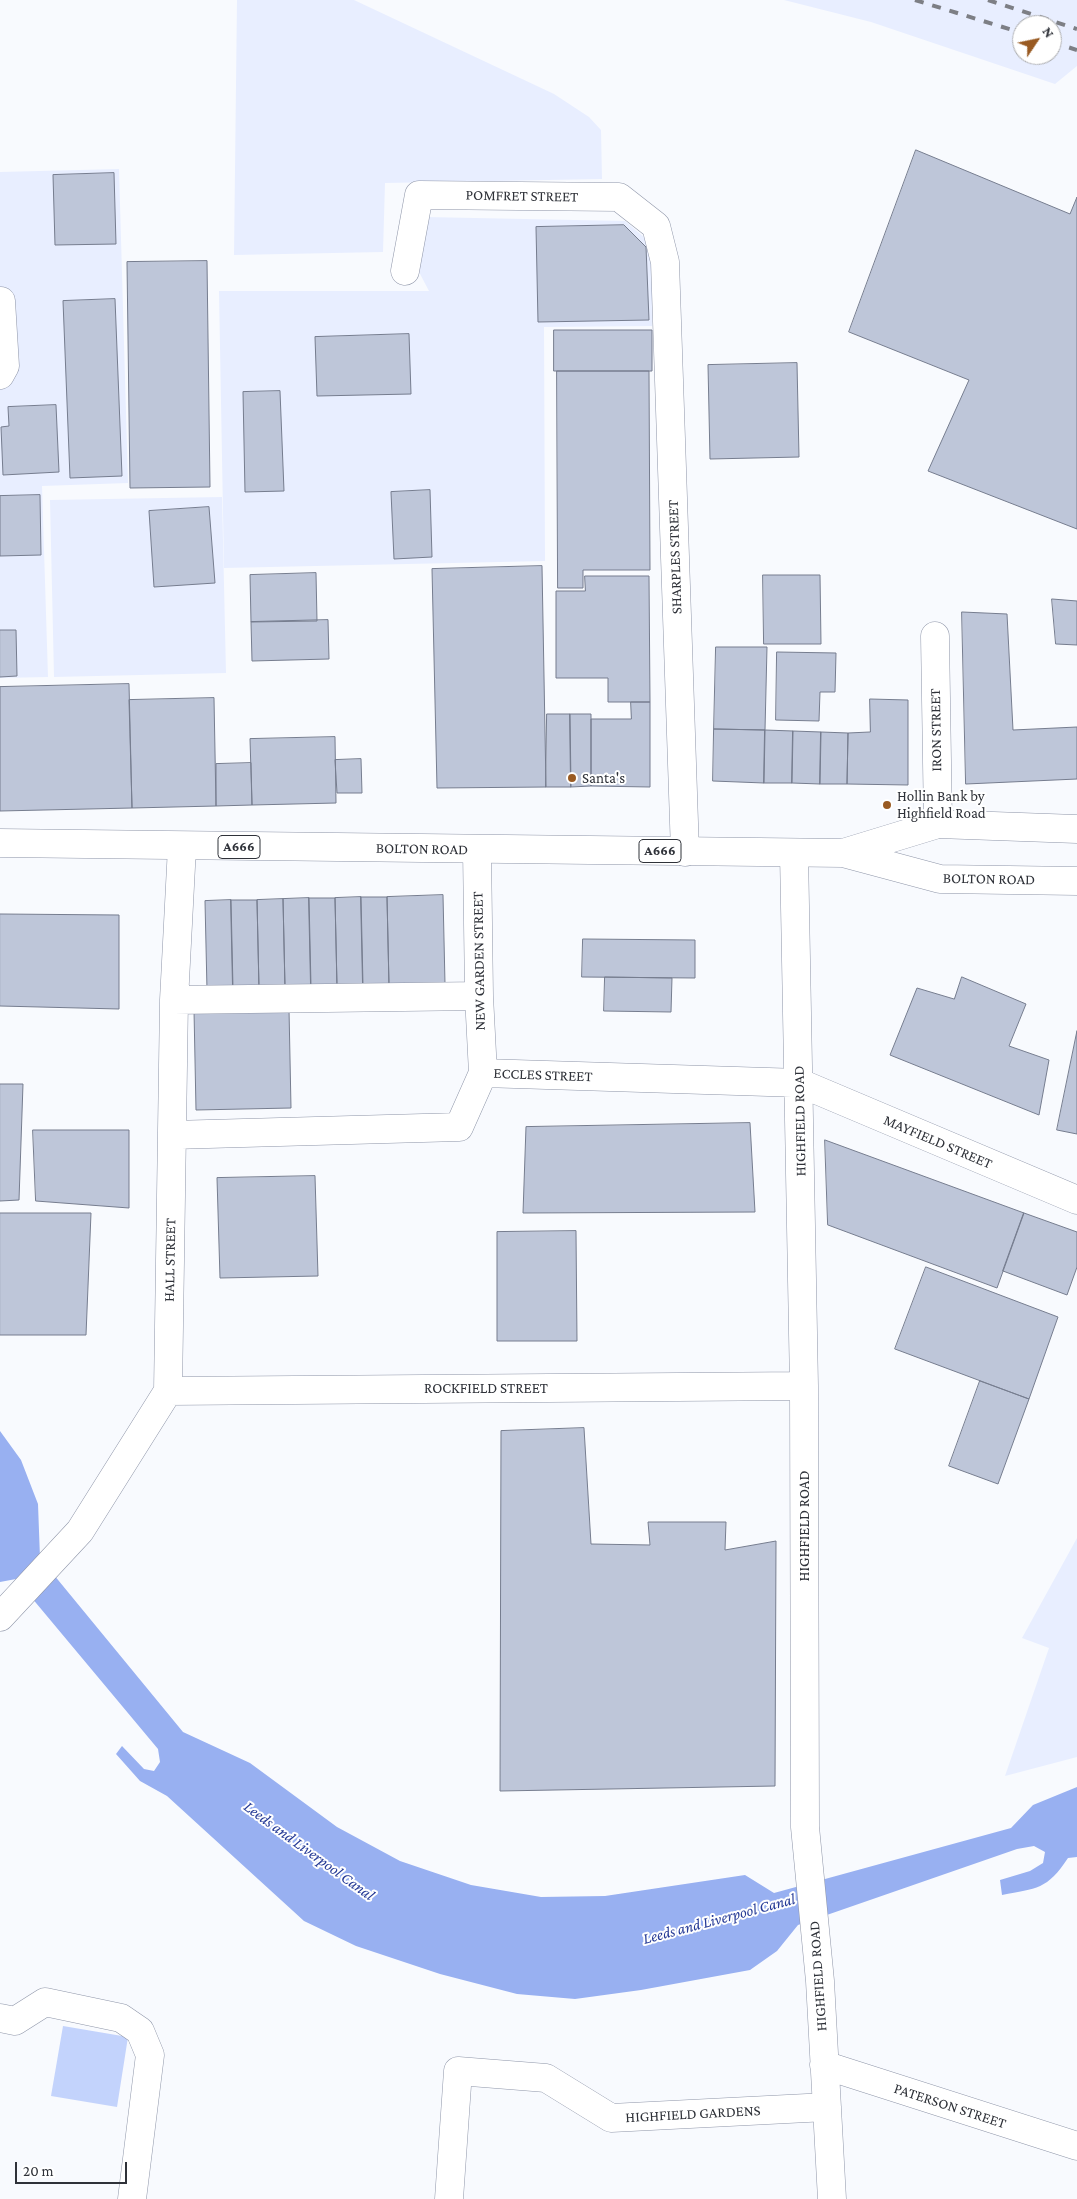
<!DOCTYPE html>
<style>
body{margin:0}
#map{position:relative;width:1077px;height:2199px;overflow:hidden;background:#f8fafe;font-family:"Crimson Pro",serif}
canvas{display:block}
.north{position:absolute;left:1012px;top:15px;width:50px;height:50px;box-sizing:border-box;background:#fff;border:1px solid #acadb0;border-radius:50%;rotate:56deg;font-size:14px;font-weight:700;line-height:20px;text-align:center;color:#2f3239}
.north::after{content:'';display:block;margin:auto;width:18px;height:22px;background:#995a22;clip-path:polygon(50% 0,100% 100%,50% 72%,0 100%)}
.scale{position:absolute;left:15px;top:2162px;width:112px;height:22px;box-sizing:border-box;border:2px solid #2f3239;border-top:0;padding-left:6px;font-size:15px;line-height:18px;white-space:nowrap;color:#2f3239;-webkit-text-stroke:4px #fff;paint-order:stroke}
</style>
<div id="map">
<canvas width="1077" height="2199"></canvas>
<div class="north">N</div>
<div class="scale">20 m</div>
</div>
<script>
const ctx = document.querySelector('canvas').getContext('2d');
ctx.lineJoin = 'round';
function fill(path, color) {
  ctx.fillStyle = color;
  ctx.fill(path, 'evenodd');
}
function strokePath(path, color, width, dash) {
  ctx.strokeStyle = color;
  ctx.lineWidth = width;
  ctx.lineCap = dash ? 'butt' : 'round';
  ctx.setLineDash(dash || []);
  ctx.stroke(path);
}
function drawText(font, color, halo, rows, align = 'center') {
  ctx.font = font + ' "Crimson Pro",serif';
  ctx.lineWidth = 4;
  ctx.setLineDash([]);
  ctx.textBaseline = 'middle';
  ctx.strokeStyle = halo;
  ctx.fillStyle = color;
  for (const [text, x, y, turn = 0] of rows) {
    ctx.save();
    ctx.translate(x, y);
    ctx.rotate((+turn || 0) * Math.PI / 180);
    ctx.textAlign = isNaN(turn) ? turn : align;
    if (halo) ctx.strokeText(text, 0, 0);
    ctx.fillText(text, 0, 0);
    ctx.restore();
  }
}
const built = new Path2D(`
 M237,0H354L554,94L589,117L601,130L602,179L385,183L383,252L234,255Z
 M784,0H1077V66L1055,84L871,22ZM1022,25H1052V55H1022Z
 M119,169L128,483L42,486L48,677L0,678V172Z
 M425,217L625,221L652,244V326L544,327L545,561L224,568L219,291H429L419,272Z
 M222,497L226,673L54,677L50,500Z
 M1077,1538V1757L1005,1776L1049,1648L1022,1638Z`);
const green = new Path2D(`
 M63,2026L128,2037L117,2107L51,2096Z`);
const water = new Path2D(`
 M0,1431L21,1460L38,1504L40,1558L183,1732L250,1763L337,1827L400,1861L471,1885L541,1897L605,1896L745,1875L774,1893L1011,1828L1033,1805L1077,1787V1857L1068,1858C1047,1890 1037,1888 1002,1895L1000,1880L1030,1871L1043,1863L1045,1852L1034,1846L1017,1849L798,1925L777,1951L750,1970L641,1990L575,1999L517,1994L440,1974L356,1946L304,1921L167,1796L140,1781L116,1754L122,1746L144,1769L154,1771L160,1762L158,1749L16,1579L0,1582Z`);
const building = new Path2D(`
 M916,150L1070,214L1077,197V529L928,471L969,380L849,332Z
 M114,173L116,244L55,245L53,175Z
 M624,225L646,247L649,320L538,322L536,227Z
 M207,261L210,487L130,488L127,262Z
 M115,299L122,476L70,478L63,301Z
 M554,330H652V371H554Z
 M409,334L411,394L317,396L315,337Z
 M797,363L799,457L710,459L708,365Z
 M557,371H649L650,570H583V588H558Z
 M280,391L284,491L245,492L243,392Z
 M56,405L59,472L3,475L1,427L9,426L8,407Z
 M430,490L432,557L394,559L391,492Z
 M40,495L41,555L0,556V496Z
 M209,507L215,583L154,587L149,511Z
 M542,566L546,787L437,788L432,569Z
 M316,573L317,621L251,622L250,575Z
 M763,575H820L821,644H764Z
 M585,576H649L650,702H608V678H556V591H585Z
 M1052,599L1077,601V645L1056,644Z
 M962,612L1007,614L1013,730L1077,727V779L966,784Z
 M328,620L329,659L252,661L251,622Z
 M0,630H16L17,676L0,677Z
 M716,647H767L765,730L714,729Z
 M777,652L836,653L835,692H820L819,721L776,720Z
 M129,684L132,808L0,811V687Z
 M214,698L216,806L132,808L129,700Z
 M870,699L908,700V785L847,784L848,733L870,732Z
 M631,702H650V787L591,786V719H631Z
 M547,714H570L571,787H546Z
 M570,714H591V786L571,787Z
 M714,729L765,730L764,783L713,781Z
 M765,730L793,731L792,783H764Z
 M793,731L821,732L820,784L792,783Z
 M821,732L848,733L847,784H820Z
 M335,737L336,803L252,805L250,739Z
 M361,759L362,793H337L335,760Z
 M251,763L252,805L216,806V764Z
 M443,895L445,984L389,986L387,897Z
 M361,897L363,986L337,987L335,898Z
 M361,897H387L389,986H363Z
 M309,898L311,987L285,988L283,899Z
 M309,898H335L337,987H311Z
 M283,899L285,988L259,989L257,900Z
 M231,900L233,989L207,990L205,901Z
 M231,900H257L259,989H233Z
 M0,914L119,915V1009L0,1006Z
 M583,939L695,940V978L582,977Z
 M605,977L672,978L671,1012L604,1011Z
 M962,977L1026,1004L1009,1046L1049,1060L1039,1115L890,1055L917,988L954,999Z
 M289,1009L291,1108L196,1110L194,1010Z
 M1077,1031V1134L1057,1130Z
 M0,1084H23L19,1200L0,1201Z
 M750,1123L755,1212L523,1213L526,1127Z
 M33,1130H129V1208L36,1201Z
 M825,1140L1024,1213L997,1288L828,1225Z
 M315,1176L318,1276L220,1278L217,1178Z
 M0,1213H91L86,1335H0Z
 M1024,1213L1077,1232V1267L1067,1295L1003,1271Z
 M576,1231L577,1341H497V1232Z
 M926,1267L1058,1317L1029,1399L895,1349Z
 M980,1381L1029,1399L998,1484L949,1466Z
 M584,1428L591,1544L650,1545L648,1522H726L725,1550L776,1541L775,1786L500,1791L501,1431Z`);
const minor = new Path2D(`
 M405,271L419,195L619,197L656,226L665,262L685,852
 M0,375L5,366L1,301
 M935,636L938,824
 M477,850L479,996L483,1073
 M794,853L804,1386L805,1827L820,1981L832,2199
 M174,1000L479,996
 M172,1135L459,1127L483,1073L800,1083L1077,1200
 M168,1391L804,1386
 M0,1617L80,1531L168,1391L174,1000L182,847
 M0,2018L15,2021L45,2002L121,2018L140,2031L150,2055L132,2199
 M824,2065L1077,2146
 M449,2199L458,2071L546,2078L611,2118L827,2107`);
const highway = new Path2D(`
 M0,843L843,853L940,879L1077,881
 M843,853L938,824L1077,829`);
const rail = new Path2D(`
 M915,0L1022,33
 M988,0L1077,29
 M1052,42L1077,50`);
const markers = [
 [572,778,5,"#995a22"],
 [887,805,5,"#995a22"]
];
const shields = [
 [239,847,42],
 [660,851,42]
];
const shieldNames = [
 ["A666",239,847],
 ["A666",660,851]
];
const streetNames = [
 ["POMFRET STREET",522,196,1],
 ["SHARPLES STREET",675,557,-92],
 ["IRON STREET",936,730,-91],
 ["BOLTON ROAD",422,849,1],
 ["BOLTON ROAD",989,879,1],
 ["NEW GARDEN STREET",479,961,-91],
 ["ECCLES STREET",543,1075,2],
 ["HIGHFIELD ROAD",800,1121,-91],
 ["MAYFIELD STREET",938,1142,23],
 ["HALL STREET",170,1260,-89],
 ["ROCKFIELD STREET",486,1388],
 ["HIGHFIELD ROAD",804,1526,-90],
 ["HIGHFIELD ROAD",818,1976,-94],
 ["PATERSON STREET",950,2106,18],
 ["HIGHFIELD GARDENS",693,2114,-3]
];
const poiNames = [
 ["Santa's",582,778],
 ["Hollin Bank by",897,796],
 ["Highfield Road",897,813]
];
const waterNames = [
 ["Leeds and Liverpool Canal",309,1851,36],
 ["Leeds and Liverpool Canal",719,1919,-15]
];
fill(built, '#e8eeff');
fill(green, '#c3d3fc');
fill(water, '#98b0f1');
fill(building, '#bec6d9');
strokePath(building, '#767d8f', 1);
strokePath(minor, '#8f96a9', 29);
strokePath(highway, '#8f96a9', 29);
strokePath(minor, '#fff', 28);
strokePath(highway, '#fff', 28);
strokePath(rail, '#7d7f85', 4, [9, 9]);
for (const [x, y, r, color] of markers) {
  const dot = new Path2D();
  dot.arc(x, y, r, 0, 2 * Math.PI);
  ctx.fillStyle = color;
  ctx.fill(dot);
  strokePath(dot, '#fff', 2);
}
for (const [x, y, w] of shields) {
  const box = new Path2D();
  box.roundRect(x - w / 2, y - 11.5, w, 23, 4);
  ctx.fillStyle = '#fff';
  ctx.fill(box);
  strokePath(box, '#2f3239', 1);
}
drawText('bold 14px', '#2f3239', null, shieldNames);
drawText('15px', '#2f3239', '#fff', streetNames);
drawText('15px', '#2f3239', '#fff', poiNames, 'left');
drawText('italic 16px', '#253a96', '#fff', waterNames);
</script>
